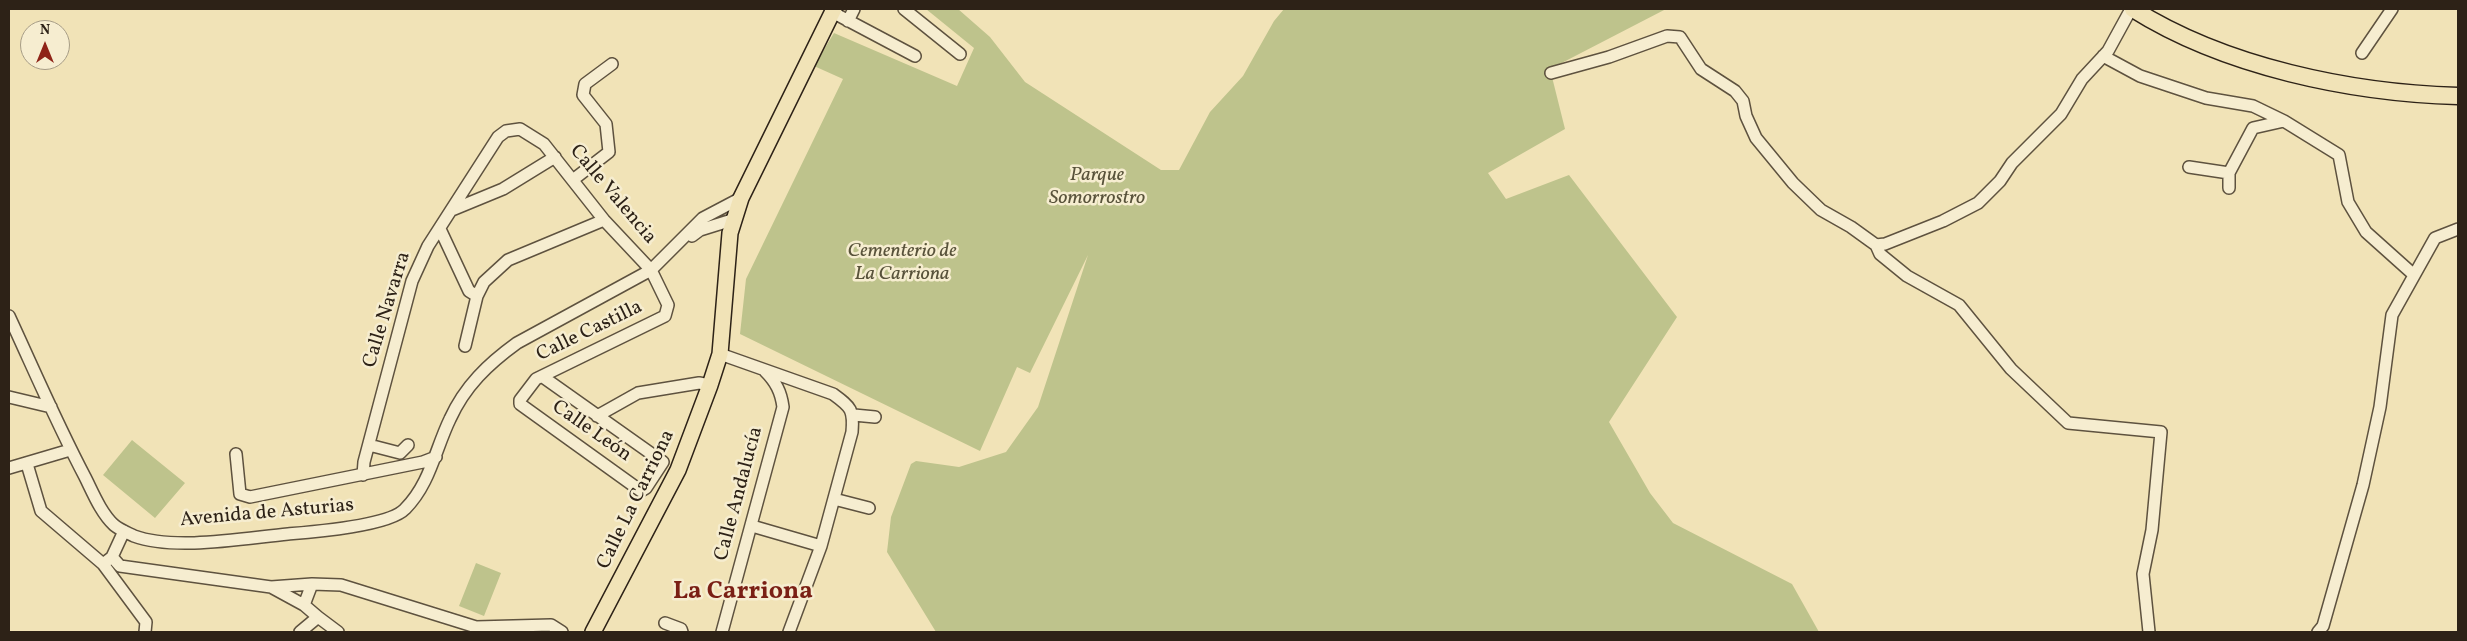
<!DOCTYPE html>
<meta charset="utf-8">
<style>
body{margin:0}
#map{position:relative;width:2467px;height:641px;overflow:hidden;background:#f1e3b7;font-family:Vollkorn,serif}
canvas{display:block}
.frame{position:absolute;inset:0;border:10px solid #2d2217;pointer-events:none}
.north{position:absolute;left:20px;top:20px;width:50px;height:50px;box-sizing:border-box;background:#f6edd0;border:1px solid #a69c86;border-radius:50%;rotate:0deg;font-size:14px;font-weight:700;line-height:20px;text-align:center;color:#2d2217}
.north::after{content:'';display:block;margin:auto;width:18px;height:22px;background:#8f2418;clip-path:polygon(50% 0,100% 100%,50% 72%,0 100%)}
</style>
<div id="map">
<canvas width="2467" height="641"></canvas>
<div class="frame"></div>
<div class="north">N</div>
</div>
<script>
const ctx = document.querySelector('canvas').getContext('2d');
ctx.lineJoin = 'round';
function fill(path, color) {
  ctx.fillStyle = color;
  ctx.fill(path, 'evenodd');
}
function strokePath(path, color, width, dash) {
  ctx.strokeStyle = color;
  ctx.lineWidth = width;
  ctx.lineCap = dash ? 'butt' : 'round';
  ctx.setLineDash(dash || []);
  ctx.stroke(path);
}
function drawText(font, color, halo, rows, align = 'center') {
  ctx.font = font + ' Vollkorn,serif';
  ctx.lineWidth = 5;
  ctx.setLineDash([]);
  ctx.textBaseline = 'middle';
  ctx.strokeStyle = halo;
  ctx.fillStyle = color;
  for (const [text, x, y, turn = 0] of rows) {
    ctx.save();
    ctx.translate(x, y);
    ctx.rotate((+turn || 0) * Math.PI / 180);
    ctx.textAlign = isNaN(turn) ? turn : align;
    if (halo) ctx.strokeText(text, 0, 0);
    ctx.fillText(text, 0, 0);
    ctx.restore();
  }
}
const green = new Path2D(`
 M926,9H958L990,37L1025,82L1161,170H1179L1210,112L1243,76L1274,21L1284,9H1666L1550,69L1565,129L1488,173L1506,199L1569,175L1677,317L1609,422L1650,493L1673,523L1792,584L1819,632H936L887,552L891,517L911,464L916,461L959,467L1006,452L1038,407L1088,255L1030,373L1017,367L980,451L740,334L746,279L843,79L814,66L834,33L957,86L974,48Z
 M132,440L185,483L155,518L103,475Z
 M476,563L501,573L484,616L459,606Z`);
const minor = new Path2D(`
 M904,9L960,54
 M832,12L915,56
 M848,21L854,9
 M2362,53L2392,9
 M2103,56L2140,76L2206,98L2253,106L2284,121
 M1551,73L1609,57L1667,36L1680,37L1701,69L1735,91L1743,101L1746,116L1756,138L1793,183L1821,210L1851,227L1869,240L1876,245L1885,244L1943,221L1978,203L2000,181L2012,163L2061,114L2082,79L2108,51L2131,9
 M2189,167L2229,173
 M574,179L609,152L606,124L583,95L585,84L612,64
 M2229,188V173L2253,128L2284,121L2339,155L2348,202L2366,232L2414,275
 M452,210L503,189L555,157
 M440,229L469,291L477,296L484,282L508,260L604,220
 M692,236L700,230L732,220
 M1876,245L1880,254L1907,276L1959,305L2011,369L2068,423L2161,432L2152,530L2143,574L2149,632
 M9,316C34,370 57,424 85,477C93,493 101,513 114,525C120,530 128,533 134,536C175,551 245,538 288,534C312,532 389,526 405,509C430,484 435,450 450,419C465,386 488,364 517,343L651,270L703,218L741,198
 M465,346L477,296
 M720,354L833,394C851,407 854,410 852,432L821,546L789,632
 M9,397L51,407
 M854,415L875,417
 M597,416L638,393L699,383L710,385
 M369,445L400,453L408,445
 M236,454L240,494L250,497L423,462L436,457
 M27,464L41,511L103,564
 M9,468L70,450
 M363,475L364,462L412,281L428,246L498,137L506,131L520,129L544,144L604,220L651,270L668,305L665,316L536,379L520,400V404L641,491L646,488L663,462L543,377
 M834,499L869,508
 M752,526L821,546
 M124,531L112,557L103,564L146,622L145,632
 M112,557L120,566L271,587L304,605L318,617L300,632
 M271,587L312,584
 M304,605L312,584L341,585L476,627L551,625L562,632
 M318,617L338,632
 M665,623L681,629L682,632
 M722,632L783,407C781,392 776,382 765,371
 M2318,632L2323,626L2363,485L2380,407L2392,315L2435,238L2458,229`);
const major = new Path2D(`
 M593,632L678,470L710,385L720,354L730,233L741,198L834,9`);
const highway = new Path2D(`
 M2133,9C2225,67 2351,93 2458,96`);
const parkNames = [
 ["Parque",1097,176],
 ["Somorrostro",1097,199],
 ["Cementerio de",902,252],
 ["La Carriona",902,275]
];
const streetNames = [
 ["Calle Valencia",612,195,50],
 ["Calle Navarra",388,310,-73],
 ["Calle Castilla",590,332,-26],
 ["Calle León",591,432,35],
 ["Calle Andalucía",740,494,-75],
 ["Calle La Carriona",637,500,-64],
 ["Avenida de Asturias",267,514,-5]
];
const districtNames = [
 ["La Carriona",743,593]
];
fill(green, '#bec38c');
strokePath(minor, '#5e523f', 14);
strokePath(major, '#2d2217', 18);
strokePath(highway, '#2d2217', 19);
strokePath(minor, '#f6edd0', 11);
strokePath(major, '#f1e3b7', 15);
strokePath(highway, '#f1e3b7', 16);
drawText('italic 20px', '#58523a', '#f6edd0', parkNames);
drawText('20px', '#2d2217', '#f6edd0', streetNames);
drawText('bold 25px', '#7a1f14', '#f6edd0', districtNames);
</script>
